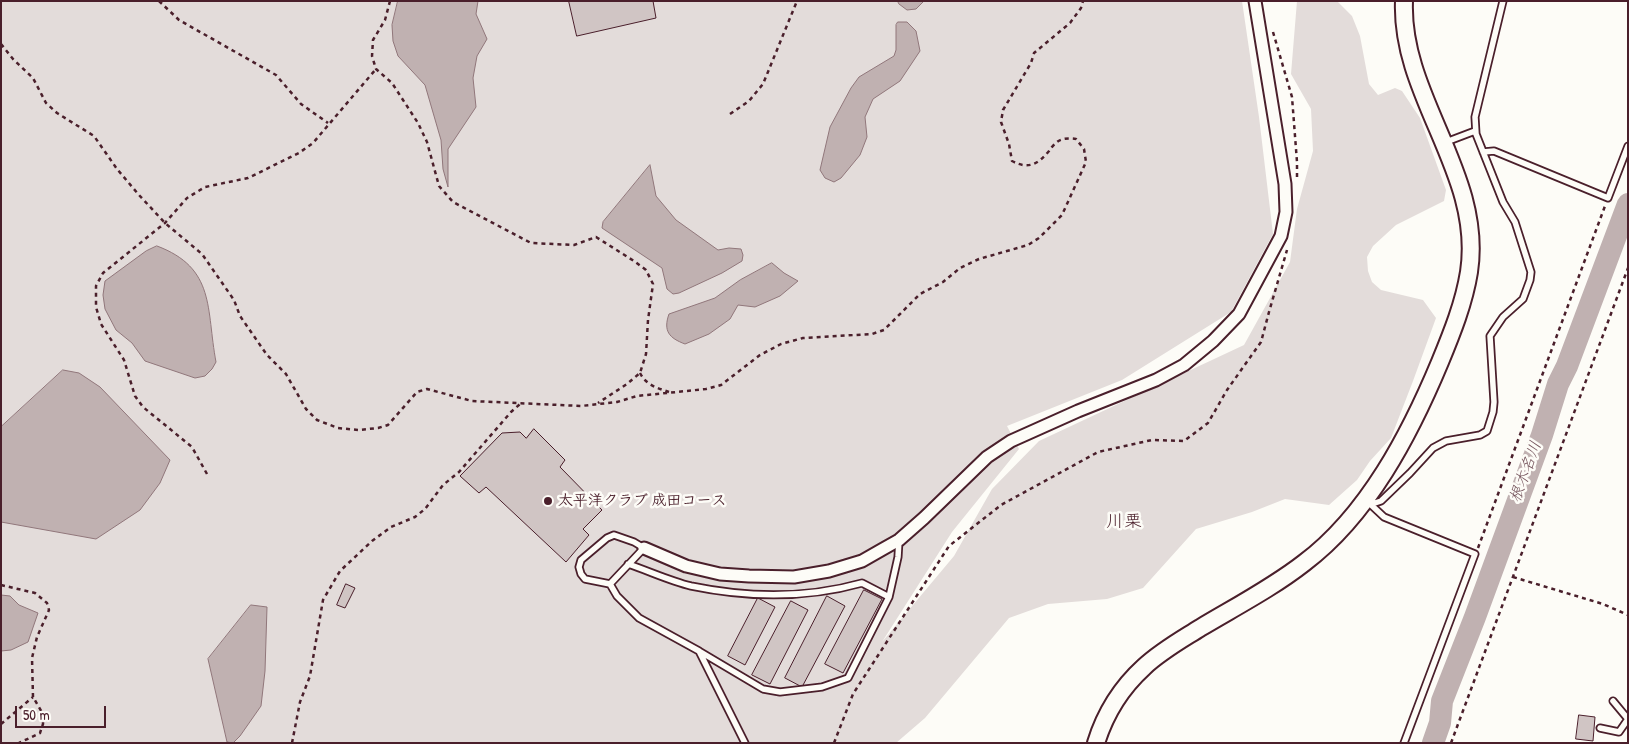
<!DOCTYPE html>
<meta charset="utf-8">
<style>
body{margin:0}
#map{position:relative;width:1629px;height:744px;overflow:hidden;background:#fdfcf7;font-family:"Patrick Hand",sans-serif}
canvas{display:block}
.frame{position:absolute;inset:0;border:2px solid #4a1f2b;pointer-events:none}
.scale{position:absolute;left:15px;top:706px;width:91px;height:22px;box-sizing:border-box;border:2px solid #4a1f2b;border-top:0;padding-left:6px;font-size:15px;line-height:18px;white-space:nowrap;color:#4a1f2b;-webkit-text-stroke:4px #fdfcf7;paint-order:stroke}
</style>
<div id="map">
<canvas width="1629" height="744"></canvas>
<div class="frame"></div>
<div class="scale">50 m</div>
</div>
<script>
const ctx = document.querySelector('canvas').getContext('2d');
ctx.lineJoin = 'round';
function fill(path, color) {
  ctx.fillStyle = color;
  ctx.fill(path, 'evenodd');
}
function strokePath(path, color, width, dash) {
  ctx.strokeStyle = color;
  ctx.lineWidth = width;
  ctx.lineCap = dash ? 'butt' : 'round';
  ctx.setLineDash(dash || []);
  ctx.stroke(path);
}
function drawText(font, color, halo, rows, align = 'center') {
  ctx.font = font + ' "Patrick Hand","Klee One",sans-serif';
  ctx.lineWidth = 5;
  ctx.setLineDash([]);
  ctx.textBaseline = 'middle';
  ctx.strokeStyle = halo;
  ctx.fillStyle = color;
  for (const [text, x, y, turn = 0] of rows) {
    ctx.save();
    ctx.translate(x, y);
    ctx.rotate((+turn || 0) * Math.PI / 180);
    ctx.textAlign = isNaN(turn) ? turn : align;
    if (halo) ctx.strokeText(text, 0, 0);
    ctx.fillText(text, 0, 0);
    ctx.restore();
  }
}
const green = new Path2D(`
 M1,1H1242L1259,117L1273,234L1231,312L1122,380L1007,426L1019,449L952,532L882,642L954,556L992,489L1039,441L1244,345L1290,262L1297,209L1313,151L1311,109L1291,74L1297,1H1337L1352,16L1360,36L1369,84L1378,95L1395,88L1402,91L1420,118L1446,190L1444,201L1396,225L1373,246L1367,257L1368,271L1372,282L1381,290L1423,300L1436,318L1413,381L1391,438L1370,461L1357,480L1329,505L1285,499L1252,512L1196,529L1143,588L1107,599L1048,604L1009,618L925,718L896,743H1Z`);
const water = new Path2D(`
 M398,1H478L476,14L487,39L477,56L473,78L476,107L448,149V187L443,169L441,140L425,85L398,56L393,41L392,25Z
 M898,1H923V2L916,9L907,10L899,4Z
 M898,22H907L916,31L920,51L900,81L873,99L865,117L867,137L860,155L841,178L834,182L825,178L820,170L830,127L851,88L859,77L894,56L896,50V25Z
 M650,165L656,196L676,220L718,250L729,248L741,249L743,255L742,261L722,273L679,293L673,294L667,289L662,268L602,228L603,222Z
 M157,246C216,268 206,309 216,362L212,369L205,376L195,378L145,361L132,343L116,330L105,309L103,295L105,281L146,251Z
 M772,263L784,273L798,281L780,296L755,307L738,305L730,319L709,334L685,344C669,338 663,331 669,314L715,298L740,280Z
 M63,370L79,373L100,387L170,460L160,483L140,510L96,539L1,522V427Z
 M1,595L10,596L19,605L38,613L28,642L11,650L1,651Z
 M251,605L267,607L265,671L261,706L240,736L233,743L227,742L208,659Z`);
const river = new Path2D(`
 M1433,743L1440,723L1442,701L1475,617L1542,435L1558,384L1567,366L1628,204`);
const building = new Path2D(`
 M569,1H653L656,18L577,36Z
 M534,429L565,460L560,467L602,510L583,529L589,535L566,562L486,487L479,493L460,476L502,433L520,432L526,438Z
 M346,584L355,588L345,608L337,605Z
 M864,590L882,599L843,673L825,664Z
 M827,596L845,606L802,687L785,678Z
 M758,598L775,607L745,665L728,656Z
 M791,601L808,610L770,684L752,675Z
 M1579,715L1595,717L1593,741L1576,739Z`);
const path = new Path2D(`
 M159,1L179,20L276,75L301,104L328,123
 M390,1L385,20L373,40L372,56L376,69L392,83L418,123L427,142L439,186L453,202L531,243L574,245L596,237L634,261L646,270L653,284L648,320L646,354L640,373L627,384L598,403
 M1273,32L1292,97L1297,162V181
 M1,44L13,59L33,78L46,103L57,113L94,136L117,169L139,195L165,223L202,254L234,300L240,316L267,355L286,374L306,409L317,420L338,428L359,430L378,428L388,425L417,392L427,389L472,401L581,406L617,402L637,396L706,389L721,385L760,355L781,344L803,338L872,334L884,330L920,294L943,282L960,268L979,259L1028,245L1039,238L1062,215L1086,162L1084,149L1076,139C1070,138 1062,138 1057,142C1054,144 1051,148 1049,151C1038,164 1029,170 1012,161L1009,144L1001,122L1003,110L1031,63L1034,53L1070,23L1081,8L1083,1
 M730,114L749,101L763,84L797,1
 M640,373C646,385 657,388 669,392
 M207,474L192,447L143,407L135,396L124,360L101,324L96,307V286L103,273L165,223L187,198L205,187L248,178L299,153L313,143L376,69
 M1478,548L1605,206
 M1513,577L1603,604L1628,615
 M1,585L35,593L47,603L49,610L37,637L32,658L33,697L43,714V724L40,733L19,743
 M1,724L33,697
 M292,743L300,702L310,676L323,600L340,571L372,541L391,527L415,517L425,509L443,485L459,472L511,412L520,404
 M834,743L853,694L949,546L1001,505L1098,452L1152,440L1184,441L1208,423L1227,390L1261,342L1269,312L1287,250
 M1451,743L1628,268`);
const lane = new Path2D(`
 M1446,142L1475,131
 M1483,152L1494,151L1608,198L1628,146
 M1367,500L1375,503L1381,501L1410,473L1433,448L1446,441L1480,435L1487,431L1493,412L1494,402L1490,336L1503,317L1523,299L1530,280L1531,272L1515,222L1503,202L1476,134L1475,117L1503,1
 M1368,502L1384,517L1475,554L1404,743
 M614,535L634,542L644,548L610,584L585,579L581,574L579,567L581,560L607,538Z
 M628,564C649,571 670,581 691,586C749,598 805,599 862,583L889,597
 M610,584L617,596L639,618L699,651L745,743
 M699,651L763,689L780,692L822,687L848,678L889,597L898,557L899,540
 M1613,701L1628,719
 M1600,728L1619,732L1628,719`);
const street = new Path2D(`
 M644,548L686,566L720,574L749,576L794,577L829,571L862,561L883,549L899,540L924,518L987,457L1011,441L1078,411L1156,380L1184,365L1213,341L1239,314L1281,236L1286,212L1285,184L1255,1`);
const secondary = new Path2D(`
 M1096,743C1105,714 1122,687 1144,667C1161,651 1181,640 1200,628C1235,607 1272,588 1304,563C1368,515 1410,434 1440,362C1452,333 1464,303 1469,272C1484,174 1400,97 1404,1`);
const markers = [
 [548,501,5,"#4a1f2b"]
];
const poiNames = [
 ["太平洋クラブ 成田コース",558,501]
];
const waterNames = [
 ["根木名川",1526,472,-70]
];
const quarterNames = [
 ["川栗",1124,522]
];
fill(green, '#e3dcda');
fill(water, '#c0b1b1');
strokePath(water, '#91777b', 1);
strokePath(river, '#c0b1b1', 22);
fill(building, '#d0c5c4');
strokePath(building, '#4a1f2b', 1);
strokePath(lane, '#4a1f2b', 9);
strokePath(street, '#4a1f2b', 15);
strokePath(secondary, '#4a1f2b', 20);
strokePath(path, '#4a1f2b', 2.5, [4, 4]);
strokePath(lane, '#fdfcf7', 5.5);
strokePath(street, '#fdfcf7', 11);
strokePath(secondary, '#fdfcf7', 16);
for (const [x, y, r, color] of markers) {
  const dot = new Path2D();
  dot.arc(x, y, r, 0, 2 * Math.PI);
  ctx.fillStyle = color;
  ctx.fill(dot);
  strokePath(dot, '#fdfcf7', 2);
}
drawText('bold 15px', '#4a1f2b', '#fdfcf7', poiNames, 'left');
drawText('italic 16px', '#73525a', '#fdfcf7', waterNames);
drawText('18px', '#4a1f2b', '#fdfcf7', quarterNames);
</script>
